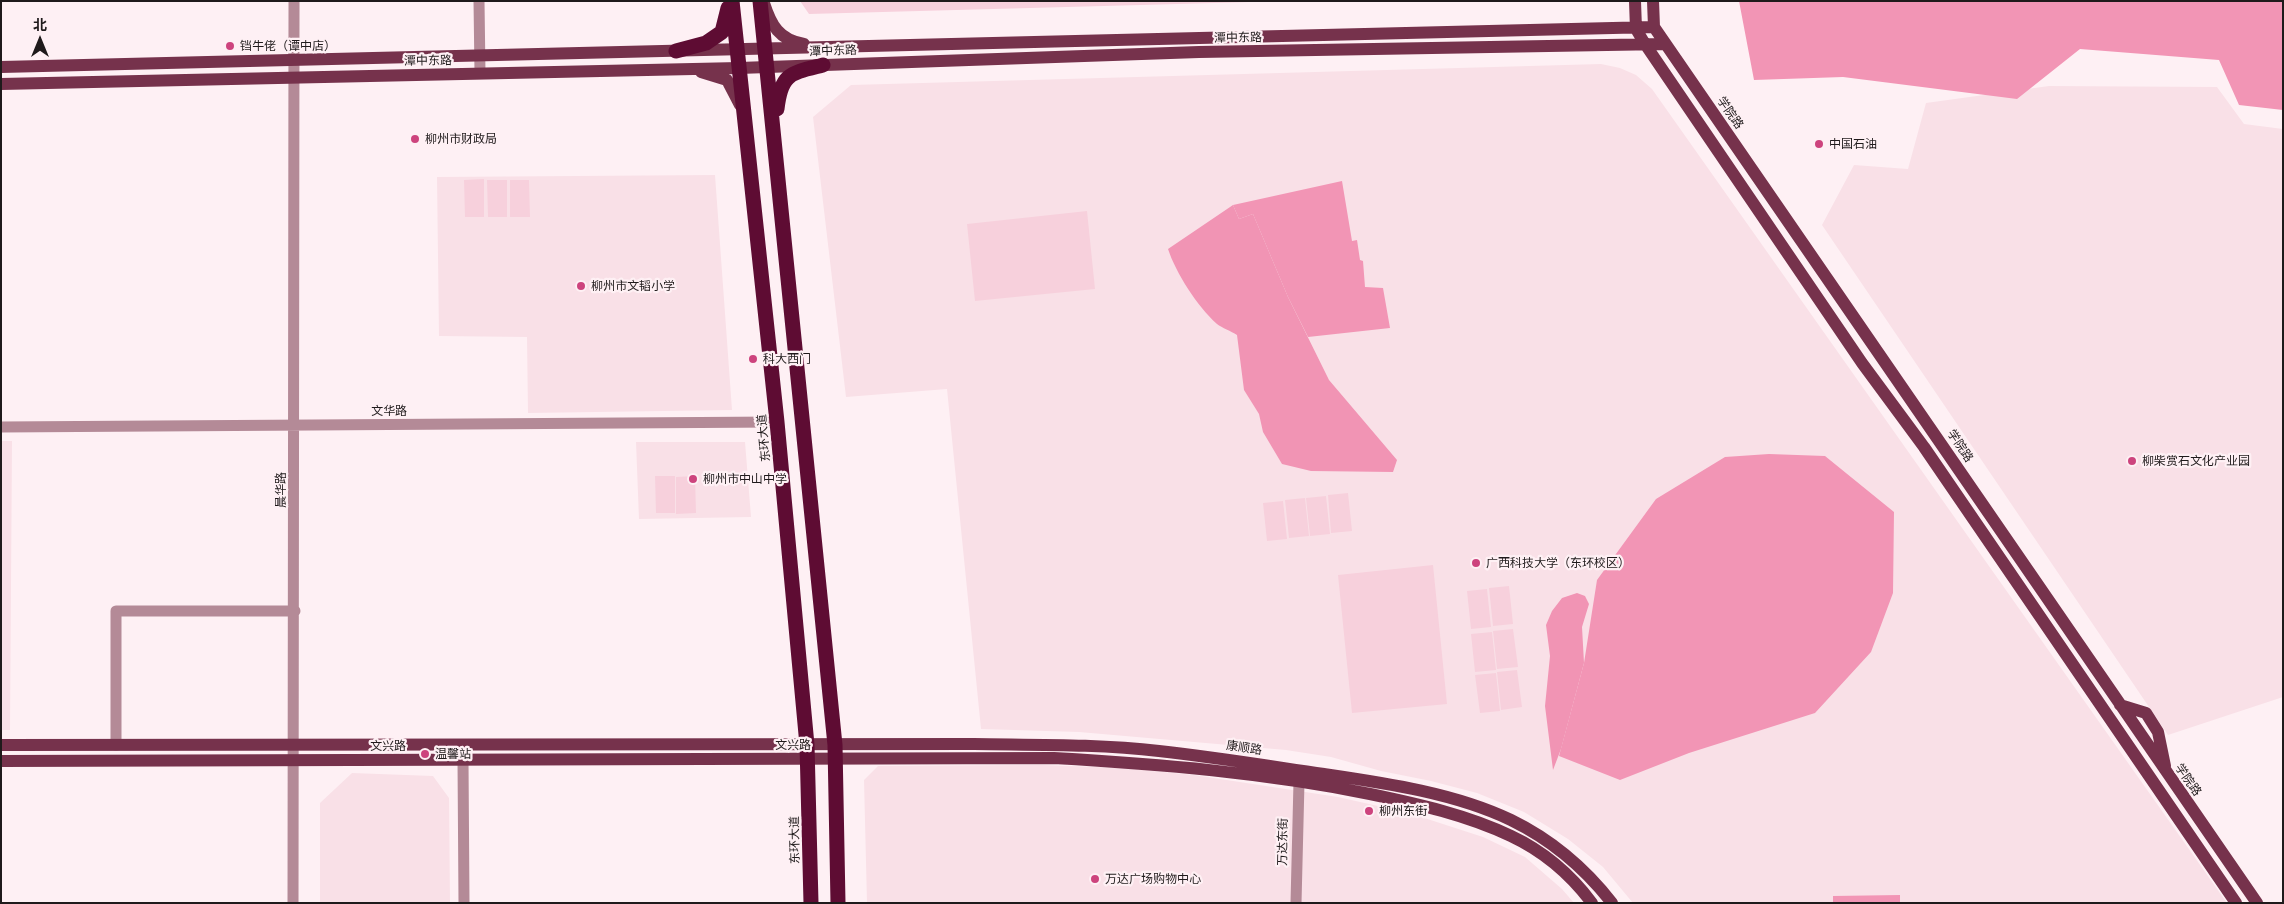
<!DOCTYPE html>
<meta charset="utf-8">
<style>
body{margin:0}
#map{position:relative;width:2284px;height:904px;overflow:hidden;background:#fef0f4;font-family:Inter,"Noto Sans SC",sans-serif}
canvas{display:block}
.frame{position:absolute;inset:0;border:2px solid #1f1a1b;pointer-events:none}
.north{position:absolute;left:15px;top:15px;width:50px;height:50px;-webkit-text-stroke:4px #fef0f4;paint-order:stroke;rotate:0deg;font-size:14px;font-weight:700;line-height:20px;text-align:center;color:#1f1a1b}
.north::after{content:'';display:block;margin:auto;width:18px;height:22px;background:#1f1a1b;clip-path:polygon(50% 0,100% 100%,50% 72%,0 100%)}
</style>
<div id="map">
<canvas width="2284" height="904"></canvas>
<div class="frame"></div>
<div class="north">北</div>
</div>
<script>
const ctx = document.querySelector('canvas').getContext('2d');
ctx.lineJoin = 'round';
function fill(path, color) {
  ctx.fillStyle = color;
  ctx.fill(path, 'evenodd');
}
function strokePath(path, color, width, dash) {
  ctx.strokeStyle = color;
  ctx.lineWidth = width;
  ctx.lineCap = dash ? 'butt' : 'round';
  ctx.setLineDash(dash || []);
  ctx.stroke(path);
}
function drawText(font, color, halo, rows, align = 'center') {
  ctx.font = font + ' Inter,"Noto Sans SC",sans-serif';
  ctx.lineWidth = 4.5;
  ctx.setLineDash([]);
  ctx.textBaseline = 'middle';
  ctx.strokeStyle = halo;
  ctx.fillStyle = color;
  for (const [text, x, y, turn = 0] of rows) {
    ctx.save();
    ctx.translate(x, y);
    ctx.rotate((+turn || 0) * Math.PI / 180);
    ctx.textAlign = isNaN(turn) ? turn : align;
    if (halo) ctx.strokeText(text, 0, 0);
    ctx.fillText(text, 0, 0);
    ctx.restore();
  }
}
const built = new Path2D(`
 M1601,64L1620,68L1636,75L1652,89L2227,903H1633L1603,867L1568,839L1524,812L1477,793L1431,781L1381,771L1331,757L1286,750L1079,732L981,729L947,389L846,397L813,117L851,85Z
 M2049,86L2217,87L2244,124L2283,129V697L2168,735L1822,225L1854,165L1908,169L1926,103Z
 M715,175L732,410L528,413L527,337L439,336L437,177Z
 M1,441H12L10,730H1Z
 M636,442H745L751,517L639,519Z
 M1042,765L1124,768L1194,775L1338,797L1409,813L1483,837L1525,857L1562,889L1574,903H867L864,780L878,766Z
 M352,773L433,776L449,798L450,903H320V803Z`);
const green = new Path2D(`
 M800,1H1288L809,14Z
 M484,179V217H465L464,180Z
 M487,180H507V217H488Z
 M510,180H529L530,217H510Z
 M1087,211L1095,289L975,301L967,224Z
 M655,476H675V513H656Z
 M695,476L696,513L676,514V477Z
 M1348,493L1352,531L1331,533L1328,495Z
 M1326,496L1330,534L1310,536L1306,498Z
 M1305,498L1309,536L1289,538L1285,500Z
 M1283,501L1287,539L1267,541L1263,503Z
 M1433,565L1447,704L1352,713L1338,575Z
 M1509,586L1513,624L1493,626L1489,588Z
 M1487,589L1491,627L1471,629L1467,591Z
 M1513,629L1518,667L1497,669L1493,631Z
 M1492,632L1496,670L1475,672L1471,634Z
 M1517,670L1522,707L1501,710L1497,672Z
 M1496,673L1500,711L1480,713L1475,675Z`);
const forest = new Path2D(`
 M1739,1H2283V110L2239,105L2219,60L2080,49L2017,99L1843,77L1754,80Z
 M1342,181L1352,241L1357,240L1360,260L1363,261L1365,287L1383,288L1390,328L1308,337L1288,297L1253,214L1239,219L1233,205Z
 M1769,454L1825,456L1894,512L1893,593L1871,652L1815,713L1689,753L1620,780L1559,756L1584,663L1597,580L1656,499L1725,457Z
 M1900,895V903H1833V896Z`);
const water = new Path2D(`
 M1233,205L1239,219L1253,214L1288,297L1329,380L1397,460L1393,472L1311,471L1282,464L1263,432L1259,414L1244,390L1237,335C1231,331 1222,328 1217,324C1197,306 1176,273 1168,249Z
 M1577,593L1585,596L1589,604L1582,627L1584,663L1561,749L1553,770L1545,706L1550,656L1546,625L1552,611L1562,598Z`);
const minor = new Path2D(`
 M479,1L480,73
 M1,427L777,422
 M116,745V611H295
 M463,760L464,903
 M293,903L294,1
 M1296,903L1299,782`);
const major = new Path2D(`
 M1635,1L1636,29L1645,44L1862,363L1924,447L2236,903
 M1653,1L1654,27L2257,903
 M764,3C771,25 779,40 804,44
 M1,67L1654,27
 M701,72L727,80L740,105
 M1,84L739,68L1199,52L1665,44
 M2120,705L2146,713L2158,732L2165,766
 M1,745L974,744C1035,745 1098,744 1159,751C1214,757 1269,766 1324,774C1385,783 1455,793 1511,820C1552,840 1584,867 1612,903
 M1,761L1054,758C1160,764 1265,773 1370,794C1418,804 1467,815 1511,836C1543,851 1571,875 1592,903`);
const highway = new Path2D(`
 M732,1L777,422L807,745L811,903
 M760,1L835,745L838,903
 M676,51L706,43L722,32L728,8
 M777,109C781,73 791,73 823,65`);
const markers = [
 [230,46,5,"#cd437d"],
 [415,139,5,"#cd437d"],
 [1819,144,5,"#cd437d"],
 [581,286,5,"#cd437d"],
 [753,359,5,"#cd437d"],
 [2132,461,5,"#cd437d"],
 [693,479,5,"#cd437d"],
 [1476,563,5,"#cd437d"],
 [425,754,5,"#cd437d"],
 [1369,811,5,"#cd437d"],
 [1095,879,5,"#cd437d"]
];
const streetNames = [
 ["潭中东路",1238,38,-1],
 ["潭中东路",833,51,-2],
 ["潭中东路",428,61,-1],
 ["学院路",1730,113,55],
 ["文华路",389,411],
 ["东环大道",764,438,-95],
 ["学院路",1960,446,56],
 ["晨华路",281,490,-90],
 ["文兴路",793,745],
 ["文兴路",388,746],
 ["康顺路",1244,748,8],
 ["学院路",2188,780,55],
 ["东环大道",795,840,-91],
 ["万达东街",1283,842,-89]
];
const poiNames = [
 ["铛牛佬（谭中店）",240,46],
 ["柳州市财政局",425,139],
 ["中国石油",1829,144],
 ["柳州市文韬小学",591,286],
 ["科大西门",763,359],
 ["柳柴赏石文化产业园",2142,461],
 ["柳州市中山中学",703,479],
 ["广西科技大学（东环校区）",1486,563],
 ["温馨站",435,754],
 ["柳州东街",1379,811],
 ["万达广场购物中心",1105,879]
];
fill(built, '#f9e0e7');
fill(green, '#f7d0dc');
fill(forest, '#f295b5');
fill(water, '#f194b4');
strokePath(minor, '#b48a97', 11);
strokePath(major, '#76324c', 12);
strokePath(highway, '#5e0c33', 15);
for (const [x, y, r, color] of markers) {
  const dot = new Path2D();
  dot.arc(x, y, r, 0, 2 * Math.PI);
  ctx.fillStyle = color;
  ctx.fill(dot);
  strokePath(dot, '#fef0f4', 2);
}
drawText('12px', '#1f1a1b', '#fef0f4', streetNames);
drawText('12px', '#1f1a1b', '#fef0f4', poiNames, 'left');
</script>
